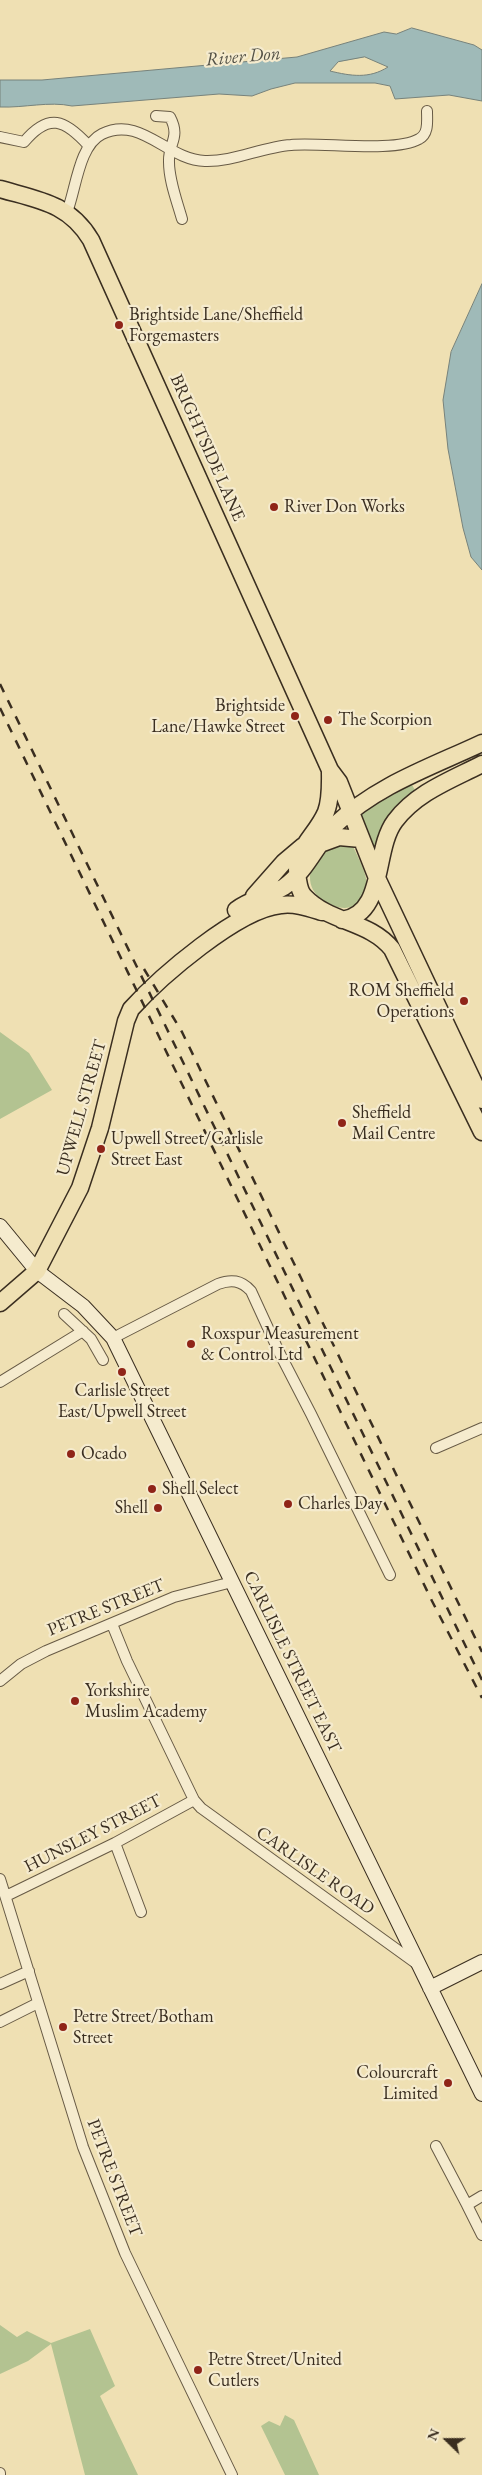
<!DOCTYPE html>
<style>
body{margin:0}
#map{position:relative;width:482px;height:2475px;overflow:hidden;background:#efe0b3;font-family:"EB Garamond",serif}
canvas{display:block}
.north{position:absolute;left:422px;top:2415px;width:50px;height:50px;-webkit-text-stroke:4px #f5ebce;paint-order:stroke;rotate:292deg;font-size:14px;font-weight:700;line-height:20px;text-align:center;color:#3a2e20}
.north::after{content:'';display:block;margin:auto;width:18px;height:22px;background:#3a2e20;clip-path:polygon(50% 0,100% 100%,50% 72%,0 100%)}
</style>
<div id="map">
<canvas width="482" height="2475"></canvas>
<div class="north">N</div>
</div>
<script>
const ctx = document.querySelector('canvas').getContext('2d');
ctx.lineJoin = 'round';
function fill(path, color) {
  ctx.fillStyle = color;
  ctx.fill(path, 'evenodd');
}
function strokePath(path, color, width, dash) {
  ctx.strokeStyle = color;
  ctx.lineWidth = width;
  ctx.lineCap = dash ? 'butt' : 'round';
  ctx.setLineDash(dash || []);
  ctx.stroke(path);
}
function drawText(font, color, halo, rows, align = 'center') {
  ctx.font = font + ' "EB Garamond",serif';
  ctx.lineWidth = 4.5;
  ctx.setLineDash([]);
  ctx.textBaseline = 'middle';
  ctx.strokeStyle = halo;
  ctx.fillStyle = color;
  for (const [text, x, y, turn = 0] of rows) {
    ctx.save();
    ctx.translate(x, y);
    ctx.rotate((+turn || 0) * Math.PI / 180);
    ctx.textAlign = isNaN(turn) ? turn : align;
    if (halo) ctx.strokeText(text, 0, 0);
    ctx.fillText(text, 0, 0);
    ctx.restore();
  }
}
const green = new Path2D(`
 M412,785L415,790C396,806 380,831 373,855L357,815L393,791Z
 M333,842L352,844C357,856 368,874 367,888C363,923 309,907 310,877C310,865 326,851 333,842Z
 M0,1032L29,1053L52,1090L0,1119Z
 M0,2325L17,2337L27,2331L51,2343L90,2329L115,2386L100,2396L138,2475H85L51,2344L28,2361L0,2374Z
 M285,2415L294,2420L319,2475H285L261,2426L269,2421L280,2426Z`);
const water = new Path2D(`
 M412,28L474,45L482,50V101L449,95L395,99L390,86L375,83H295L271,89L252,96L219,94L72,106C49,101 24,108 0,107V80H42L297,57L384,32L396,34ZM365,57L388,67C369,79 351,76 330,71L338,62Z
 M482,284V570L471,557L463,528L448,449L443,400L451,352Z`);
const minor = new Path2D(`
 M156,116L170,117C181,138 168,143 169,162C169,181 177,201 182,219
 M0,137L24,142C49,112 65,120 88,145
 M67,212C76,189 79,145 102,134C141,115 167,160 205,161C233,162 262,147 291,145C322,142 394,153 419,139C429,134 427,121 427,111
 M64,1314L91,1339L103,1360
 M113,1338L218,1284C231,1279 241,1280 251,1291L279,1352L311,1414L390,1575
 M0,1382L83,1331
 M436,1448L482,1428
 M112,1624L127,1661L194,1800L201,1808L417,1964
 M0,1681L21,1664L46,1651L174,1597L232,1582
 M115,1843L141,1912
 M0,1879L83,2147L125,2253L232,2475
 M6,1896L115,1843L194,1800
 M0,1984L29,1971
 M0,2022L38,2003
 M436,2146L467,2205L482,2196
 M467,2205L482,2235
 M0,2473V2475`);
const secondary = new Path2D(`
 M0,1226L37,1271L83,1306L113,1338L482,2094
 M430,1988L482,1962`);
const primary = new Path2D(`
 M0,189C38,200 69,203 91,240L330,770L339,782L377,878L482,1100
 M330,770C330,784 331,799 326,812C315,838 292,848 298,880C299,886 300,893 305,897C330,923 370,921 392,949L482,1132
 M320,844L339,837L361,839
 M254,896L284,862L303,846
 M236,910C250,899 269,896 284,887C306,872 317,843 335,825C377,785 431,767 482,743
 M342,920C386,914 373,850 395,821C417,792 451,780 482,764
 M0,1303L37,1271L80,1188L100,1128L126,1021L131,1009C160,977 238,909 281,905C295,903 309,908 322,912`);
const rail = new Path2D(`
 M0,684L482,1680
 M0,708L432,1601L482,1698
 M144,969L182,1032L482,1652`);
const markers = [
 [119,325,5,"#8f2418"],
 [274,507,5,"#8f2418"],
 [295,716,5,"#8f2418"],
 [328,720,5,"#8f2418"],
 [464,1001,5,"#8f2418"],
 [342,1123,5,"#8f2418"],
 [101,1149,5,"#8f2418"],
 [191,1344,5,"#8f2418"],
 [122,1372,5,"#8f2418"],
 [71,1454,5,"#8f2418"],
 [152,1489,5,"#8f2418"],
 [288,1504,5,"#8f2418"],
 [158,1508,5,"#8f2418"],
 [75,1701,5,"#8f2418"],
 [63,2027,5,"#8f2418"],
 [448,2083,5,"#8f2418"],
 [198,2370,5,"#8f2418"]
];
const poiNames = [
 ["Brightside Lane/Sheffield",129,315],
 ["Forgemasters",129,336],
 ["River Don Works",284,507],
 ["Brightside",285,706,"right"],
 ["Lane/Hawke Street",285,727,"right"],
 ["The Scorpion",338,720],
 ["ROM Sheffield",454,991,"right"],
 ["Operations",454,1012,"right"],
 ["Sheffield",352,1113],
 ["Mail Centre",352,1134],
 ["Upwell Street/Carlisle",111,1139],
 ["Street East",111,1160],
 ["Roxspur Measurement",201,1334],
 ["& Control Ltd",201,1355],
 ["Carlisle Street",122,1391,"center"],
 ["East/Upwell Street",122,1412,"center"],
 ["Ocado",81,1454],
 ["Shell Select",162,1489],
 ["Charles Day",298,1504],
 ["Shell",148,1508,"right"],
 ["Yorkshire",85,1691],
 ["Muslim Academy",85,1712],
 ["Petre Street/Botham",73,2017],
 ["Street",73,2038],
 ["Colourcraft",438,2073,"right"],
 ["Limited",438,2094,"right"],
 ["Petre Street/United",208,2360],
 ["Cutlers",208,2381]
];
const streetNames = [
 ["BRIGHTSIDE LANE",207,448,66],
 ["UPWELL STREET",82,1108,-74],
 ["PETRE STREET",106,1608,-22],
 ["CARLISLE STREET EAST",292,1662,64],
 ["HUNSLEY STREET",93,1834,-27],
 ["CARLISLE ROAD",315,1871,35],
 ["PETRE STREET",114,2178,69]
];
const waterNames = [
 ["River Don",243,57,-5]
];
fill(green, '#b3c391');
fill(water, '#9fbab8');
strokePath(water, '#77827b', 1);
strokePath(minor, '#675a45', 12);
strokePath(secondary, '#3a2e20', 16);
strokePath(primary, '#3a2e20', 19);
strokePath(minor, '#f5ebce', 10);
strokePath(secondary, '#f5ebce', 14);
strokePath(primary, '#efe0b3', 16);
strokePath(rail, '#3a2e20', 2.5, [9, 9]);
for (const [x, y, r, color] of markers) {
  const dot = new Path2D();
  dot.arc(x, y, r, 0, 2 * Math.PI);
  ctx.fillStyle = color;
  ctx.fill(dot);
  strokePath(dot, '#f5ebce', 2);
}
drawText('18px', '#3a2e20', '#f5ebce', poiNames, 'left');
drawText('18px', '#3a2e20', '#f5ebce', streetNames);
drawText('italic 19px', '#535146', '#f5ebce', waterNames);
</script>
